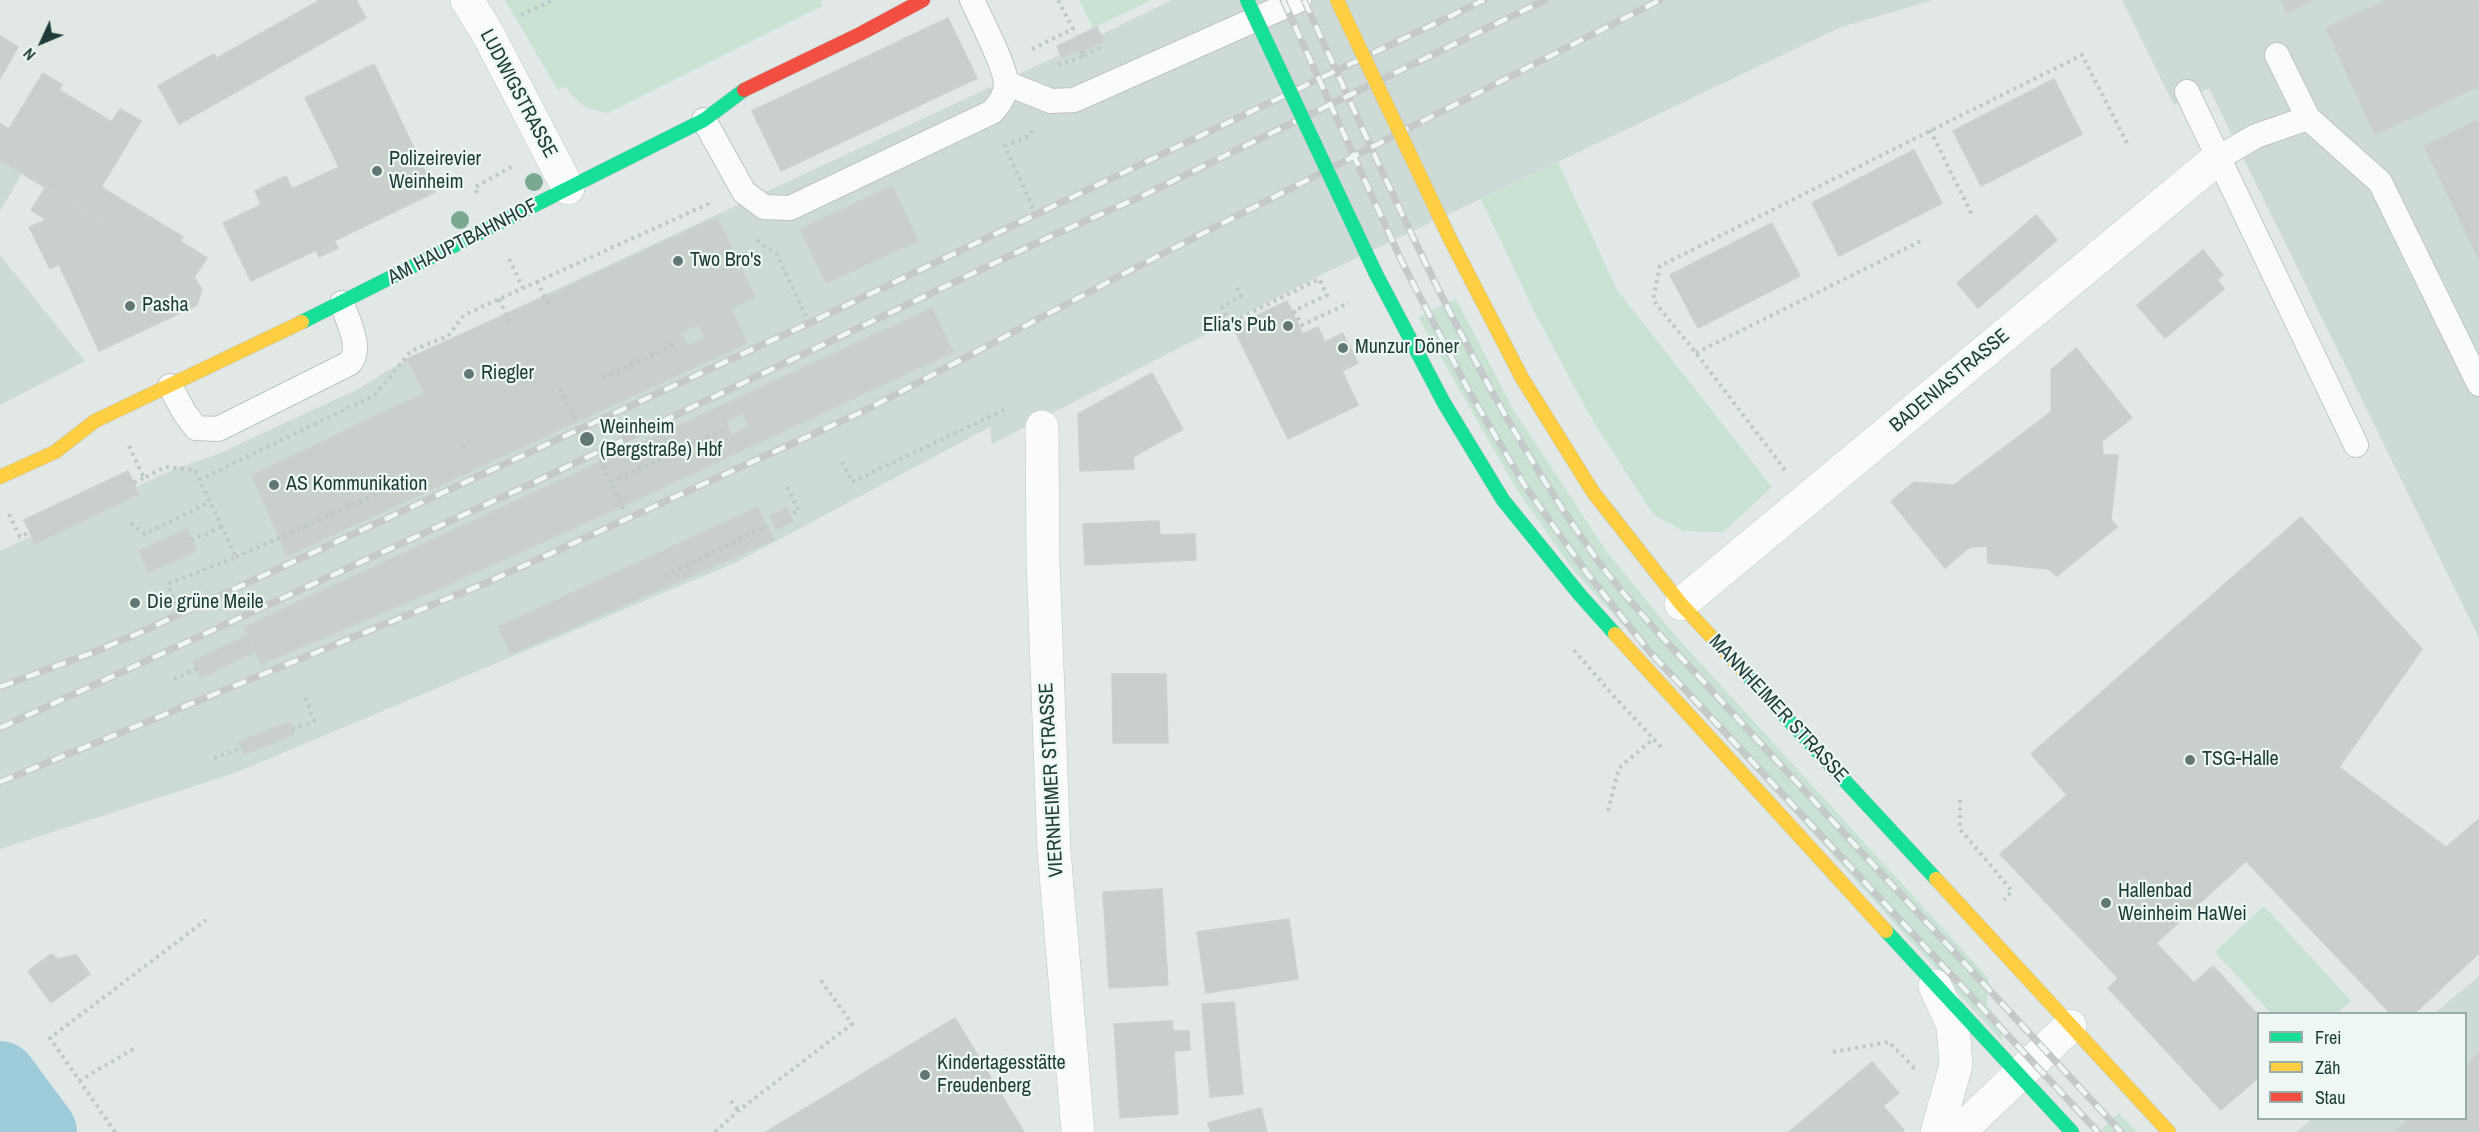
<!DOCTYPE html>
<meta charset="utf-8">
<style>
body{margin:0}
#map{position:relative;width:2479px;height:1132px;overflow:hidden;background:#e1e8e6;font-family:"Archivo Narrow",sans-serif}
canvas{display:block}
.legend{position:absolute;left:2257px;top:1012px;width:210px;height:108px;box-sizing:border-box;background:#eef7f4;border:2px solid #9baca8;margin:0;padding:8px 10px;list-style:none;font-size:18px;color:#1e3c37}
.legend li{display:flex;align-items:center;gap:12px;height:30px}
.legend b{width:30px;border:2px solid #9baca8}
.north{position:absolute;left:12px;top:12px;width:60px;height:60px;-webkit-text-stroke:4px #eef7f4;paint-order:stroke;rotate:226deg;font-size:16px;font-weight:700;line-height:24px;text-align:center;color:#1e3c37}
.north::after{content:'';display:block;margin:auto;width:21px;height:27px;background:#1e3c37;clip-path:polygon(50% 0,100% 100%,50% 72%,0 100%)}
</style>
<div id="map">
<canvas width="2479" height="1132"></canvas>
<ul class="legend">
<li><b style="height:8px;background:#16e098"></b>Frei</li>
<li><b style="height:8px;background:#ffcf43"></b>Zäh</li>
<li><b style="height:8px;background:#f24e42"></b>Stau</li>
</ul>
<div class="north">N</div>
</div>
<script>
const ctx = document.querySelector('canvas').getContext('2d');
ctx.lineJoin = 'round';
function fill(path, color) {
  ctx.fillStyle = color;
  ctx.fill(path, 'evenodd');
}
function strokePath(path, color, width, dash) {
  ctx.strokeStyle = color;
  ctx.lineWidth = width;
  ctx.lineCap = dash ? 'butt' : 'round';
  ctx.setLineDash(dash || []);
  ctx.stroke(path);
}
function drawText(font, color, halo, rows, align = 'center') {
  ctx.font = font + ' "Archivo Narrow",sans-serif';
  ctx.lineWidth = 4.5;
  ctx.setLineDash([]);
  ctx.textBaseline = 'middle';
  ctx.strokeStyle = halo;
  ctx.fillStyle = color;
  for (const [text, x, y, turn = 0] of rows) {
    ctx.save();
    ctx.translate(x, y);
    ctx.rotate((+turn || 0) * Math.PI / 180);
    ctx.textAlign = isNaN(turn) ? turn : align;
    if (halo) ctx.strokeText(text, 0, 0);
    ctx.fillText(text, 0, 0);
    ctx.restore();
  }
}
const built = new Path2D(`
 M1172,0H1933L1839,28L1327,272L992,444L990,427L737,562L235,773L0,849V551L174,469L216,455L358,389L407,359L1051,59Z
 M2122,0H2479V638L2209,88L2174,105Z
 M0,161L22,174L0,211Z
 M0,255L85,361L0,405Z
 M2479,976V1132H2296L2312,1119L2466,1118V1014L2435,1013Z`);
const green = new Path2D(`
 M505,0H822V6L608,113C584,108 579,105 565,86L558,90Z
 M1079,0H1151L1093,28Z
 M1558,162L1617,290L1772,487L1723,532L1683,531L1653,514L1590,416L1535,313L1481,199Z
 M1456,299L1514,411L1607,552L1672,632L1989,979L1987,1006L2004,1026L2001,1040L1575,572L1517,490L1418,317Z
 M2264,906L2351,1001L2337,1013H2271L2215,952Z
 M2119,1113L2137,1132H2099Z`);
const river = new Path2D(`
 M0,1078L40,1132`);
const building = new Path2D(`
 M320,0H356L366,18L236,92L217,58Z
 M2281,0H2313L2287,13Z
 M2386,0H2479V86L2375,135L2326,28Z
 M948,18L977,78L781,171L752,111Z
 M1097,27L1104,41L1076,54L1070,40Z
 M0,36L18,47L0,79Z
 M1070,40L1075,52L1062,58L1057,46Z
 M214,54L236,92L179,124L158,86Z
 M374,64L435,192L334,241L338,248L319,257L316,250L251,281L223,223L261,205L255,191L286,176L292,189L339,167L305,98Z
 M43,73L62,85L59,90L112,122L120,109L141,121L86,212L0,160V123L9,129Z
 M2054,79L2082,134L1981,186L1953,131Z
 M2479,119V259L2424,146Z
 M1914,150L1942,203L1839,256L1812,203Z
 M892,186L918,241L826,283L800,229Z
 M46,187L194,277L202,289L197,305L99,351L59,264L50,269L29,227L46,220L31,210Z
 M101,187L183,237L180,241L207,258L194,277L86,212Z
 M2036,215L2057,240L1978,308L1957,283Z
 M717,217L755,297L491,421L495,430L276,531L252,475L424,393L414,373L583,294L578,282Z
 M1772,223L1800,276L1698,328L1670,275Z
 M2203,250L2223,275L2217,280L2224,289L2165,338L2137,305Z
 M578,282L583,294L414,373L407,359Z
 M1287,301L1303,334L1318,327L1325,342L1343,333L1358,363L1342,371L1358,405L1288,439L1233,327Z
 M731,308L747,343L287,556L276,531L495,430L491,421Z
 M932,308L953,352L636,500L429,593L261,664L244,627Z
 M698,325L705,338L687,346L681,333Z
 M2076,348L2132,418L2102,441L2103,455H2118L2111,520L2117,527L2057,576L2048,569L1988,563L1987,546L1970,547L1945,568L1891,501L1914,482L1954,485L2051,412V370Z
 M1152,373L1183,429L1133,457L1134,469L1080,471L1078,414Z
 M743,413L749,427L732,435L726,421Z
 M128,471L139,494L35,544L24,520Z
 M758,507L774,540L511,654L498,627Z
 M787,507L793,521L776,530L770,516Z
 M2301,517L2422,649L2339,767L2446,847L2479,819V953L2414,1014H2391L2246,861L2118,978L2000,854L2067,795L2031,754Z
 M1159,521L1160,535L1195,534L1196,560L1085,565L1083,524Z
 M187,529L196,551L149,572L139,551Z
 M247,635L255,652L201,678L193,661Z
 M1112,674H1166L1168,743H1113Z
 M290,722L294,735L244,754L239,741Z
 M1162,889L1165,937L1106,940L1103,892Z
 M1289,919L1298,979L1206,993L1197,932Z
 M1165,937L1168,985L1109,988L1106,940Z
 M2156,943L2194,983L2213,966L2258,1015V1078L2221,1110L2108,988Z
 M51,954L58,959L76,955L90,974L51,1003L28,971Z
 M1234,1002L1243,1094L1210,1097L1202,1004Z
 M955,1018L1024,1132H766Z
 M1172,1021L1173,1031H1189L1190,1050L1174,1051L1175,1068L1117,1071L1114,1024Z
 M2479,1053V1132H2395L2409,1118H2466V1066Z
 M1872,1062L1899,1093L1883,1106L1904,1130L1902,1132H1789Z
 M1175,1068L1178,1114L1120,1118L1117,1071Z
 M1261,1108L1267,1132H1211L1208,1123Z`);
const path = new Path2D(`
 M521,15L553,0
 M1032,49L1073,29L1058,0
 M1084,56L1099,48L1098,44
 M1058,65L1084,56L1082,51
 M1930,130L1973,217
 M477,193L475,187L515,165
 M1033,208L1005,146L1029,136L1033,130
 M757,240L777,255L806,316
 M509,259L523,288
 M537,281L550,309
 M1237,288L1241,296L1222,307L1230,323L1319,279L1327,295L1294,311L1302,325L1349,303
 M499,299L512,327
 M1696,353L1923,240
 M603,378L678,343
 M560,389L577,422
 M463,445L466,452
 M129,446L144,478L165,467L195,470L236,557L168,584L176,606
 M600,459L623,509
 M842,462L852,482L1004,410L1006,415
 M1785,470L1696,353L1653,300L1660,266L2082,55L2129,147
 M199,480L375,395L411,351L448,336L464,315L708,204L710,200
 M611,482L721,431
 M134,483L144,478
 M787,487L799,511L791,514
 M9,514L20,537L30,532
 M131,523L145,534L210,502
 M191,540L222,527
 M236,557L399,484
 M665,576L767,526
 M1574,650L1611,693L1661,747
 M174,679L198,668
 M292,729L314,721L305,697
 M214,758L244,747
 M1960,800V829L2012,891L2004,900
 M1608,811L1619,768L1654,738
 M1833,1052L1889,1042L1914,1068L1916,1067
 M79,1081L135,1048
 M731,1101L738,1110
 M115,1132L50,1038L206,920
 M715,1132L738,1111L852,1024L820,979`);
const lane = new Path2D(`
 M2277,55L2308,118L2380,182L2479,384
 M1006,83L1051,101L1074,100L1299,0
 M2187,92L2356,445
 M704,120L744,192L764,207L790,208L992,112C1000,103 1006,95 1006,83C1005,65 980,18 972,0
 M2218,158L2256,136L2308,118
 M170,386L184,412L196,428L218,429L350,363C363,348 347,320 342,303`);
const street = new Path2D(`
 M467,0L488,34L568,188
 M1042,427L1043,561L1054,851L1078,1132
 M1681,604L2218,158
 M1935,986L1953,1025L1956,1065L1937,1132
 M1959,1132L2070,1026`);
const fast = new Path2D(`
 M1376,274L1444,403L1503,500L1580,595L1615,634
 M302,322L704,120L744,90
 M1743,671L1936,879
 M1886,931L2072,1132`);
const slow = new Path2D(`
 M1450,239L1522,378L1593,492L1681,604L1743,671
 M0,477L55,452L95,421L302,322
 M1615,634L1886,931
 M1936,879L2169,1132`);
const jam = new Path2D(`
 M744,90L860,34L923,0`);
const rail = new Path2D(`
 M1283,0L1402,262L1470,393L1525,486L1587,573L1649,651L2098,1132
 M1304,0C1391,190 1474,387 1596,558C1616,586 1640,612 1663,638L2121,1132
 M0,687L94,652L139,633L364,529L805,325L1484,0
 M0,728L535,482L1047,238L1142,196L1545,0
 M0,782L488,582L866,410L1129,271L1660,0`);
const fastBridge = new Path2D(`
 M1247,0L1376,274`);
const slowBridge = new Path2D(`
 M1337,0L1450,239`);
const trees = [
 [534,182],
 [460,220]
];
const markers = [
 [377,171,6,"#627874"],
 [678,261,6,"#627874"],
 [130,306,6,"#627874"],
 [1288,326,6,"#627874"],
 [1343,348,6,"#627874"],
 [469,374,6,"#627874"],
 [587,439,8,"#627874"],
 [274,485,6,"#627874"],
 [135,603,6,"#627874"],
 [2190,760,6,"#627874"],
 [2106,903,6,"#627874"],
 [925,1075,6,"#627874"]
];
const streetNames = [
 ["LUDWIGSTRASSE",518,94,62],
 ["AM HAUPTBAHNHOF",463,242,-27],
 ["BADENIASTRASSE",1950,381,-40],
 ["MANNHEIMER STRASSE",1778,709,47],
 ["VIERNHEIMER STRASSE",1052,780,-93]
];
const poiNames = [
 ["Polizeirevier",389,160],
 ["Weinheim",389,183],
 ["Two Bro's",690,261],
 ["Pasha",142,306],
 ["Elia's Pub",1276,326,"right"],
 ["Munzur Döner",1355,348],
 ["Riegler",481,374],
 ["Weinheim",600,428],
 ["(Bergstraße) Hbf",600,451],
 ["AS Kommunikation",286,485],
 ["Die grüne Meile",147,603],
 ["TSG-Halle",2202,760],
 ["Hallenbad",2118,892],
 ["Weinheim HaWei",2118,915],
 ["Kindertagesstätte",937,1064],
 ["Freudenberg",937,1087]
];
fill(built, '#cedad6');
fill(green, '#c8e2d4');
strokePath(river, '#9dcbda', 74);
fill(building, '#c8cfcd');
strokePath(building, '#cad1cf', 1.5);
strokePath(lane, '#bec5c3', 26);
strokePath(street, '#bec5c3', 34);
strokePath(fast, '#bdc6c3', 15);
strokePath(slow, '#bdc6c3', 15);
strokePath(jam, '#bdc6c3', 15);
strokePath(path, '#bec8c6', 4, [3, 4.5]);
strokePath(lane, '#fafcfb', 24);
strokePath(street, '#fafcfb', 33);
strokePath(fast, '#16e098', 14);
strokePath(slow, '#ffcf43', 14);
strokePath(jam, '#f24e42', 14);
strokePath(rail, '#c5cac9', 7);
strokePath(rail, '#eef7f4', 4.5, [14]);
strokePath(fastBridge, '#bdc6c3', 15, []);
strokePath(slowBridge, '#bdc6c3', 15, []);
strokePath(fastBridge, '#16e098', 14);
strokePath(slowBridge, '#ffcf43', 14);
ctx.fillStyle = '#7aa992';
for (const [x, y] of trees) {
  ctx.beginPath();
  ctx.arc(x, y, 9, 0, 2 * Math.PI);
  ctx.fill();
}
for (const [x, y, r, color] of markers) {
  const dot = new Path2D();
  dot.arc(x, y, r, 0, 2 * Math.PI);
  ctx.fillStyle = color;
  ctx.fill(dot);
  strokePath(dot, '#eef7f4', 2);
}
drawText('20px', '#1e3c37', '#eef7f4', streetNames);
drawText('20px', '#1e3c37', '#eef7f4', poiNames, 'left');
</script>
